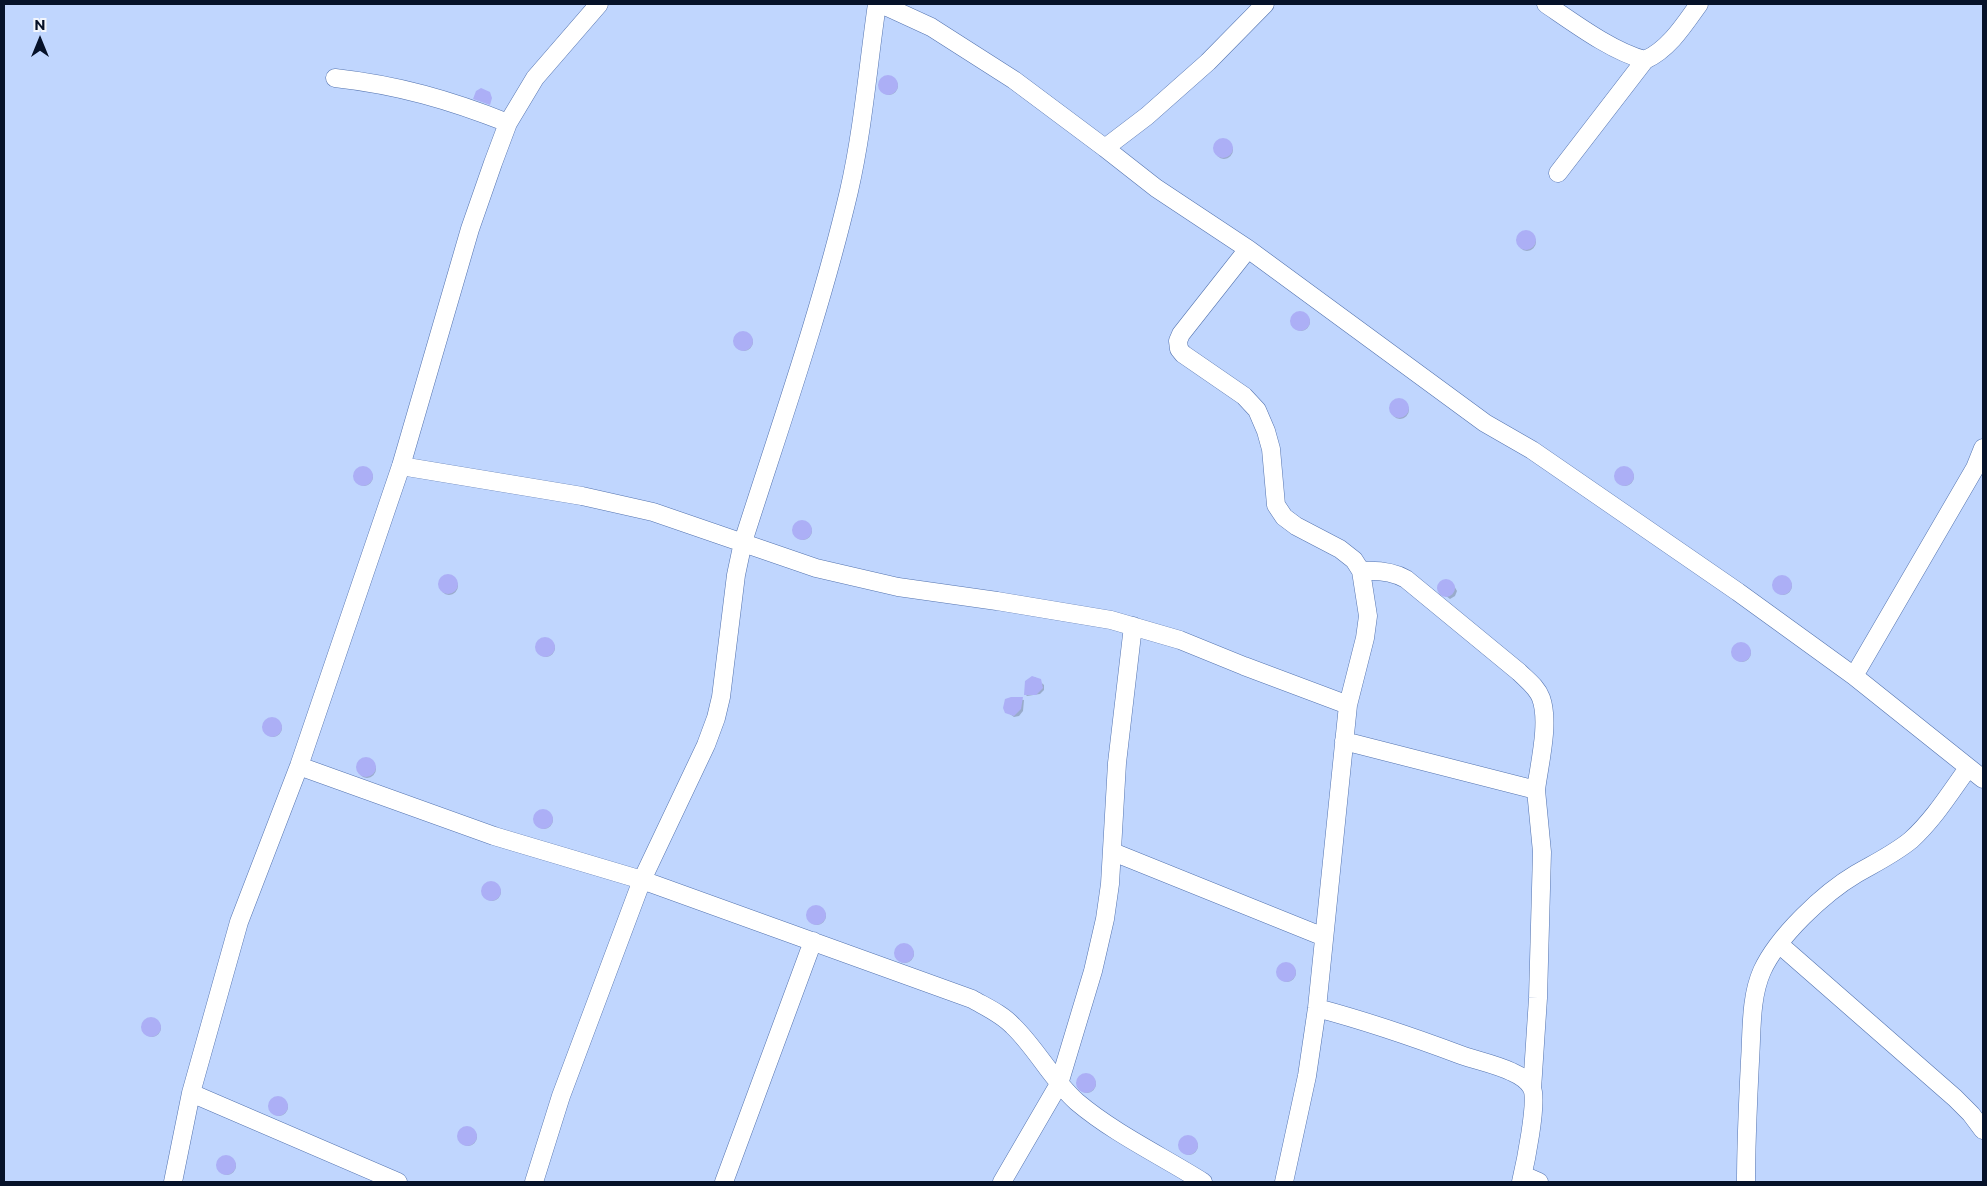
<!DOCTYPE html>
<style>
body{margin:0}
#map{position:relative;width:1987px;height:1186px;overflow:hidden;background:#c0d6fe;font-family:Montserrat,sans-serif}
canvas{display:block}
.frame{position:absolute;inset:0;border:5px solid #061229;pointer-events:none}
.north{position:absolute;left:15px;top:15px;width:50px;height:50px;-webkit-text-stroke:4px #f2f6fd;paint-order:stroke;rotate:0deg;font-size:14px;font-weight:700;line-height:20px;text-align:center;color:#061229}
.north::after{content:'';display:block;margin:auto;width:18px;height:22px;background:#061229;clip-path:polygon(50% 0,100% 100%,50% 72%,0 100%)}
</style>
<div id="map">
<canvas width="1987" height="1186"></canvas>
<div class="frame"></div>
<div class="north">N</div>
</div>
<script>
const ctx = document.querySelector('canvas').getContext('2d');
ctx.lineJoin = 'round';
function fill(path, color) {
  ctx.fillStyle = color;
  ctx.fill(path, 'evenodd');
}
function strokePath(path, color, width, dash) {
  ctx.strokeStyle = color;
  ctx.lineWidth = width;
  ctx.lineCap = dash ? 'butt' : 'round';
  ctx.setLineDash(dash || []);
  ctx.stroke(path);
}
const shadow = new Path2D(`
 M880 86a9 9 0 1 1 18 0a9 9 0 1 1-18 0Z
 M1215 150a9 9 0 1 1 18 0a9 9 0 1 1-18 0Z
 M1518 242a9 9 0 1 1 18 0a9 9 0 1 1-18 0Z
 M1292 322a9 9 0 1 1 18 0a9 9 0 1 1-18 0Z
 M735 342a9 9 0 1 1 18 0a9 9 0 1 1-18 0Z
 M1391 410a9 9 0 1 1 18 0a9 9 0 1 1-18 0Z
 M355 477a9 9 0 1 1 18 0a9 9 0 1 1-18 0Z
 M1616 477a9 9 0 1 1 18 0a9 9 0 1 1-18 0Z
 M794 531a9 9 0 1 1 18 0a9 9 0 1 1-18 0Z
 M440 586a9 9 0 1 1 18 0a9 9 0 1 1-18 0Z
 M1774 586a9 9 0 1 1 18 0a9 9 0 1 1-18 0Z
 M1445,581L1453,584L1457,591L1455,596L1450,599L1438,590L1440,583Z
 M537 648a9 9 0 1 1 18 0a9 9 0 1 1-18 0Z
 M1733 653a9 9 0 1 1 18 0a9 9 0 1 1-18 0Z
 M1035,677L1044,685V690L1040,694L1027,696L1025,694Z
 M1011,698L1024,700L1023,711L1019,716L1014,717L1007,712Z
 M264 728a9 9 0 1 1 18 0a9 9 0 1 1-18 0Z
 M358 769a9 9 0 1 1 18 0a9 9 0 1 1-18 0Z
 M535 820a9 9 0 1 1 18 0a9 9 0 1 1-18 0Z
 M483 892a9 9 0 1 1 18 0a9 9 0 1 1-18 0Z
 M808 916a9 9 0 1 1 18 0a9 9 0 1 1-18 0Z
 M896 954a9 9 0 1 1 18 0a9 9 0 1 1-18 0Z
 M1278 973a9 9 0 1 1 18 0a9 9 0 1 1-18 0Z
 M143 1028a9 9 0 1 1 18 0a9 9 0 1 1-18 0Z
 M1078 1084a9 9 0 1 1 18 0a9 9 0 1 1-18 0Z
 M270 1107a9 9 0 1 1 18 0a9 9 0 1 1-18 0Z
 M459 1137a9 9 0 1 1 18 0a9 9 0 1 1-18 0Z
 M1180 1146a9 9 0 1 1 18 0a9 9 0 1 1-18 0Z
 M218 1166a9 9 0 1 1 18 0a9 9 0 1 1-18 0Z`);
const building = new Path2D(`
 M878 85a10 10 0 1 1 20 0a10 10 0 1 1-20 0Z
 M481,88L490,92L492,98L490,105L473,99L476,91Z
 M1213 148a10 10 0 1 1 20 0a10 10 0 1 1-20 0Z
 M1516 240a10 10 0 1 1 20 0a10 10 0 1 1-20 0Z
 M1290 321a10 10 0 1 1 20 0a10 10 0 1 1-20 0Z
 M733 341a10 10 0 1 1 20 0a10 10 0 1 1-20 0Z
 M1389 408a10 10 0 1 1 20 0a10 10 0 1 1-20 0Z
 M353 476a10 10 0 1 1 20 0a10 10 0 1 1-20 0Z
 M1614 476a10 10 0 1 1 20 0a10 10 0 1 1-20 0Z
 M792 530a10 10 0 1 1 20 0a10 10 0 1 1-20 0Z
 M438 584a10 10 0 1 1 20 0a10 10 0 1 1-20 0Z
 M1772 585a10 10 0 1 1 20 0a10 10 0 1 1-20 0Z
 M1437 588a9 9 0 1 1 18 0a9 9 0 1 1-18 0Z
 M535 647a10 10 0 1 1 20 0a10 10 0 1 1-20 0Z
 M1731 652a10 10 0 1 1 20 0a10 10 0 1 1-20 0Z
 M1032,676L1041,679L1043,688L1036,695H1024L1025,681Z
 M1011,697H1023L1021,709L1014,716L1005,713L1003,708L1005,699Z
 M262 727a10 10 0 1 1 20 0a10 10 0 1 1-20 0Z
 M356 767a10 10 0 1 1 20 0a10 10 0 1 1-20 0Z
 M533 819a10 10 0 1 1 20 0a10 10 0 1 1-20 0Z
 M481 891a10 10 0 1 1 20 0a10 10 0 1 1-20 0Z
 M806 915a10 10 0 1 1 20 0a10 10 0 1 1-20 0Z
 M894 953a10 10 0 1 1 20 0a10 10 0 1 1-20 0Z
 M1276 972a10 10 0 1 1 20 0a10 10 0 1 1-20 0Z
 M141 1027a10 10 0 1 1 20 0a10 10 0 1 1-20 0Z
 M1076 1083a10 10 0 1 1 20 0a10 10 0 1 1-20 0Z
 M268 1106a10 10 0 1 1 20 0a10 10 0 1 1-20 0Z
 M457 1136a10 10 0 1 1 20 0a10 10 0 1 1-20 0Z
 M1178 1145a10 10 0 1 1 20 0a10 10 0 1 1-20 0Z
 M216 1165a10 10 0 1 1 20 0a10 10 0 1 1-20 0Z`);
const minor = new Path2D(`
 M881,4L931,27L1014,80L1105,148L1156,188L1248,249L1485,423L1532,450L1738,592L1854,676L1983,779
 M1546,4C1574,23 1613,52 1645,60C1669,49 1684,25 1699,4
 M335,78C398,85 450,100 508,123
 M1105,148L1147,116L1208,62L1265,4
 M1558,173L1645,60
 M1248,249L1181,334L1178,341L1179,349L1183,354L1244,396L1257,410L1266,431L1271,449L1276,505L1284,517L1296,526L1340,549L1354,560L1361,571L1368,616L1365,638L1348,705
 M401,466L582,496L653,512L816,568L898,587L997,601L1111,620L1180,640L1244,666L1348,705L1317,1008L1307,1076L1284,1182
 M1854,676L1975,468L1983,448
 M1344,741L1536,790C1539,765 1550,723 1541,698C1537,687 1527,680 1519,672L1406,579C1392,571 1377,570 1361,571
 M299,766L494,836L642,880L972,999C986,1007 1002,1014 1013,1026C1037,1049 1052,1080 1077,1102C1115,1134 1162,1156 1203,1182
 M1113,852L1324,937
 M1779,944L1955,1098L1971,1114L1983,1130
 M1317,1008C1366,1021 1413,1037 1461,1055C1478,1061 1495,1064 1512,1072C1519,1075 1528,1081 1532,1088C1538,1102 1525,1165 1521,1182
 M1532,1089L1538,998L1542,852L1536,790
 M191,1093L398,1182
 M1523,1175L1539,1182
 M173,1182L191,1093L239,922L299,766L401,466L470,229L493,163L508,123L535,78L599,4
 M534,1182L561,1096L642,880L706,745L716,718L721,697L736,575L743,542C780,426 821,310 849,191C863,130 868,66 877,4
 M724,1182L813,941
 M1002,1182L1059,1084L1093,971L1105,919L1110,884L1117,763L1133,626
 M1746,1182C1746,1142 1748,1101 1750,1061C1752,1032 1750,998 1762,971C1778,936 1824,893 1856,874C1875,863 1894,854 1911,840C1934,819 1950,793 1968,768`);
fill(shadow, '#0003');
fill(building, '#acaff6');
strokePath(minor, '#5373af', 19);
strokePath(minor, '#fff', 18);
</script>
